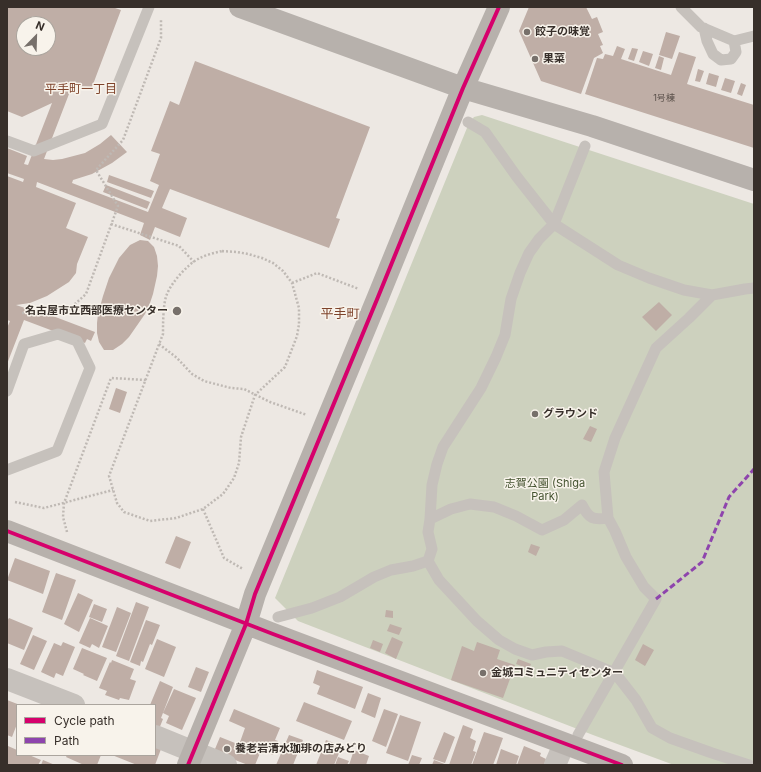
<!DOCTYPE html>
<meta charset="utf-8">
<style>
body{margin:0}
#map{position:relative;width:761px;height:772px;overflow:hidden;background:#ede8e3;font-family:Inter,sans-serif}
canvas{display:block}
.frame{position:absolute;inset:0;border:8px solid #372f2a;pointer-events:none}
.legend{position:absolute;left:16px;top:704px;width:140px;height:52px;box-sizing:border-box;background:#f8f3eb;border:1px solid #aba59e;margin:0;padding:5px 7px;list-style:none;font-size:12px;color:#372f2a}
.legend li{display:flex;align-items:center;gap:8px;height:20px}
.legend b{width:20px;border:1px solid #aba59e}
.north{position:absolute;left:16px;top:16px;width:40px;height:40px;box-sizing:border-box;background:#f8f3eb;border:1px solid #aba59e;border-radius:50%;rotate:23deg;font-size:11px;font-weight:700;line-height:16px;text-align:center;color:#372f2a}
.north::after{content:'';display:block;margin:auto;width:14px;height:18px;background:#77706b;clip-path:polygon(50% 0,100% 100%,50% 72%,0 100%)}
</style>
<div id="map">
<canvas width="761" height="772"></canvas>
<div class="frame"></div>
<ul class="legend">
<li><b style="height:5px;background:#d6006c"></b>Cycle path</li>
<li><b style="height:5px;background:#8e44ad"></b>Path</li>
</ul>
<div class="north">N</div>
</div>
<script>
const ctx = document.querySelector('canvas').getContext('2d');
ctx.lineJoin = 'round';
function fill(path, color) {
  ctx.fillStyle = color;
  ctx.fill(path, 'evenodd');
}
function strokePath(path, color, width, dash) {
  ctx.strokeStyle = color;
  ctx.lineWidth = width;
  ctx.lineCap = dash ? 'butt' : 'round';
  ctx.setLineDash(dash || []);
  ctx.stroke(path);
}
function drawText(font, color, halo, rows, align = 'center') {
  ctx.font = font + ' Inter,"Noto Sans JP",sans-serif';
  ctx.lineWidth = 3;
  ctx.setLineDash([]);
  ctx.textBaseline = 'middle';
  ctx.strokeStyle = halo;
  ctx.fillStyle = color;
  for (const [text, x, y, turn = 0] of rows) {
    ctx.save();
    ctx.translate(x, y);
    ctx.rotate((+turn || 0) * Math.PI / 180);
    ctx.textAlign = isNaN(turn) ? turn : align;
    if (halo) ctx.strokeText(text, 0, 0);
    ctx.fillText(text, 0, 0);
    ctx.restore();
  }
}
const green = new Path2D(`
 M482,115L754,204V765H674L593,735L298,621L275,598L469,123L474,117Z`);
const building = new Path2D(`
 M7,7H112L121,10L92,87L78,86L71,84L68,93L69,94L44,159L53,160L62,159L85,153L100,144L111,135L127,152L112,163L92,174L73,180L72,183L148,212L159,185L150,181L160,154L151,151L170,101L179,105L195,61L370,127L336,218L340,219L329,248L170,189L162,208L187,218L180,237L155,227L150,240L140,235L144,223L37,182L36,187L76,203L66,228L88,237L77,264L76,273L69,282L47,296L30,303L16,305L28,309L29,307L95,332L91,341L87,339L85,343L24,320L7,364V328L10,321L7,320V176L23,182L24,179L7,173V148L27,156L24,164L28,165L52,103L22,117L7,111ZM24,24H48V48H24Z
 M529,7H583V8L586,7L592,19L597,17L603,32L598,34L603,45L600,46L603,53L594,58L581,94L541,81L519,31Z
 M666,32L680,36L672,59L659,55Z
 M617,46L625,49L621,59L671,75L679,52L696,57L687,84L754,105V148L585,94L597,58L603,59L605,54L613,56Z
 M632,48L638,49L634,61L628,59Z
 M643,51L653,54L649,66L639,62Z
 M659,56L664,58L661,70L655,68Z
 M698,69L704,71L700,82L695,81Z
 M709,73L719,76L716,87L706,84Z
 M725,78L735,81L731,93L721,90Z
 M741,83L746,85L742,96L737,94Z
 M109,175L154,191L151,198L107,182Z
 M106,185L150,202L147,209L103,192Z
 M140,240L148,241L154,247L157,256L158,266L157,276L153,294L150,303L145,314L129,337L122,344L113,350H104L99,342L97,333V323L98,314L103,296L109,278L119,258L130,245Z
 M659,302L672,315L656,331L642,317Z
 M116,388L127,392L120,413L109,409Z
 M590,426L597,429L591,442L583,439Z
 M176,536L191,542L180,569L165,563Z
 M531,544L540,547L536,556L528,552Z
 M15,558L50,571L43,594L7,580Z
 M56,573L76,580L62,620L42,612Z
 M78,593L93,600L79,632L64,624Z
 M136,602L149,607L129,661L116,656Z
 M94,604L107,609L102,622L89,617Z
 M117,607L131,613L116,652L102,647Z
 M386,610L393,611V618L385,617Z
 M9,618L33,628L24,650L7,643V621Z
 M90,618L108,626L99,648L92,644L90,648L79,643Z
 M146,620L160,625L152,645L150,644L143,662L141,661L140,666L130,662Z
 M390,624L402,628L399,635L387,631Z
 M33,635L47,641L34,670L20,664Z
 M392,637L403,642L396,659L385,653Z
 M157,639L176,647L164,677L145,669Z
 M373,640L383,644L380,652L370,648Z
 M63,642L75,647L63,676L56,673L54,678L41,672L54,643L61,646Z
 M477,642L500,650L497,659L515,665L503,698L451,680L462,646L474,651Z
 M643,644L654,650L645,666L635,660Z
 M82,648L107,658L97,681L83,675L84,674L73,669Z
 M518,659L531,664L529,669L516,664Z
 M112,660L134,669L130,679L136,681L129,700L120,698L119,700L105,695L107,691L99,688L110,662L111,663Z
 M196,667L209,672L201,692L188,687Z
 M317,670L363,687L355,709L317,694L320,686L313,683Z
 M160,681L173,687L161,718L163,719L159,729L155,728V705H150Z
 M174,689L196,698L182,730L166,723L169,716L163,713Z
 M368,693L381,698L375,718L361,712Z
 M7,700L20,705H17V724L12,737L7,735Z
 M304,702L352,721L344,740L296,721Z
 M234,709L280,728L275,740L278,741L273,755L240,742L245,728L229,721Z
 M384,709L398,714L386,747L372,741Z
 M400,715L421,722L408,761L386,753Z
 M463,725L473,729L470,738L476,741L473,751L476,752L471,765H449Z
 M444,732L455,737L445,763L433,759Z
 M484,732L503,738L498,752L493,765H472Z
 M289,735L303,740L293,765H276Z
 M220,737L260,753L255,765H248L217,753L215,749Z
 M326,740L342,746L334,765H316Z
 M8,746L17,750V755H29L41,760L38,765H7V749Z
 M524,746L541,753L540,756L546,759L544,765H517Z
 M155,747L161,749L155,765H137L112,755H155Z
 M501,749L519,756L516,765H496Z
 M354,750L369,756L366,765H349Z
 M67,755H101L97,765H84L66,757Z
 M412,755L422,758L419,765H408Z
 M338,757L349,761L347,765H335Z
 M43,760L55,765H41Z
 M434,760L447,765H432Z`);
const path = new Path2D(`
 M111,224L179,246L194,262
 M222,251L237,252L248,254L262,258L273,263L283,271L292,283L299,308V324L297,336L285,367L255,395L241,437L239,463L234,478L223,494L203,509L176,518L150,521L124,512L117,503L109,476L163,334C163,324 163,303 167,294C172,282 187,265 198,259C205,255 214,253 222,251Z
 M292,283L317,273L359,289
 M22,313H65L86,294L118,206L96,170L123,140L161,38V20
 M159,344L177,358L192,374L204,381L231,388L244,389L270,402L307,415
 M15,502L44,508L113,490
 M203,509L224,558L243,569
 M67,532L63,517L64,503L111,378L146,380`);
const lane = new Path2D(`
 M681,7L701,27L734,41L736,52L731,59L721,60L713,54L707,41L704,28
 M734,41L754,36
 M468,122L485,132L517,177L554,224L618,265L649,278L684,290L712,295
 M7,141L34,151L102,124L149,7
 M585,146L554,224L539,239L529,253L520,273L511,299L505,335L496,357L481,388L443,447L437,464L432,485L430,519L428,532L432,549L428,561L439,580L477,621L499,640L515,649L532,655L546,652L562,651L615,673L636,700L652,728L670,738L712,753L749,765
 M7,391L24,344L58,334L77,341L90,368L57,451L7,470
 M430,519L451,509L470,504L494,507L516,516L542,530L564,520L582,505C589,519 593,520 608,518
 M278,617L312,608L340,597L374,577L391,570L413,566L428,561
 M578,735L656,599L644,587L626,557L615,531L608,518L604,472L615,438L656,348L689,318L712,295L745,289L754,288`);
const street = new Path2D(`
 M7,679L74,705
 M155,736L226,765
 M555,765L564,744`);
const secondary = new Path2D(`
 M240,7L463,88L592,126L754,180
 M7,531L273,634L622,765
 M188,765L246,624L255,594L378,297L463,88L499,7`);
const quiet = new Path2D(`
 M656,599L702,562L729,497L754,469`);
const cycleway = new Path2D(`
 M7,531L273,634L622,765
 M188,765L246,624L255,594L378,297L463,88L499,7`);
const markers = [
 [527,32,4,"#77706b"],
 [535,59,4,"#77706b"],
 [177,311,5,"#77706b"],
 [535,414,4,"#77706b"],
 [483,673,4,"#77706b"],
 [227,749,4,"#77706b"]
];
const numberNames = [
 ["1号棟",664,98]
];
const poiNames = [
 ["餃子の味覚",535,32],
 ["果菜",543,59],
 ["名古屋市立西部医療センター",168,311,"right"],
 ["グラウンド",543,414],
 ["金城コミュニティセンター",491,673],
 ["養老岩清水珈琲の店みどり",235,749]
];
const parkNames = [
 ["志賀公園 (Shiga",545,484],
 ["Park)",545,497]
];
const neighbourhoodNames = [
 ["平手町一丁目",81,89]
];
const quarterNames = [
 ["平手町",340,314]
];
fill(green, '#cdd1be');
fill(building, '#bfaea6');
strokePath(path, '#bfb9b4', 2.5, [2, 2]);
strokePath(lane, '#c6c1bc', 11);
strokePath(street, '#c6c1bc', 22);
strokePath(secondary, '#b7b1ac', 22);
strokePath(quiet, '#8e44ad', 3, [6, 3]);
strokePath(cycleway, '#d6006c', 4);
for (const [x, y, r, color] of markers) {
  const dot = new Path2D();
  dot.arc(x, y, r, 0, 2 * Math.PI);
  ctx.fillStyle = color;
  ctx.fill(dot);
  strokePath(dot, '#f8f3eb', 1.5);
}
drawText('9px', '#594f49', null, numberNames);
drawText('bold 11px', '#372f2a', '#f8f3eb', poiNames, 'left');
drawText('11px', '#445330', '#f8f3eb', parkNames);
drawText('12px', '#7e432b', '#f8f3eb', neighbourhoodNames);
drawText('13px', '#7e432b', '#f8f3eb', quarterNames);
</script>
